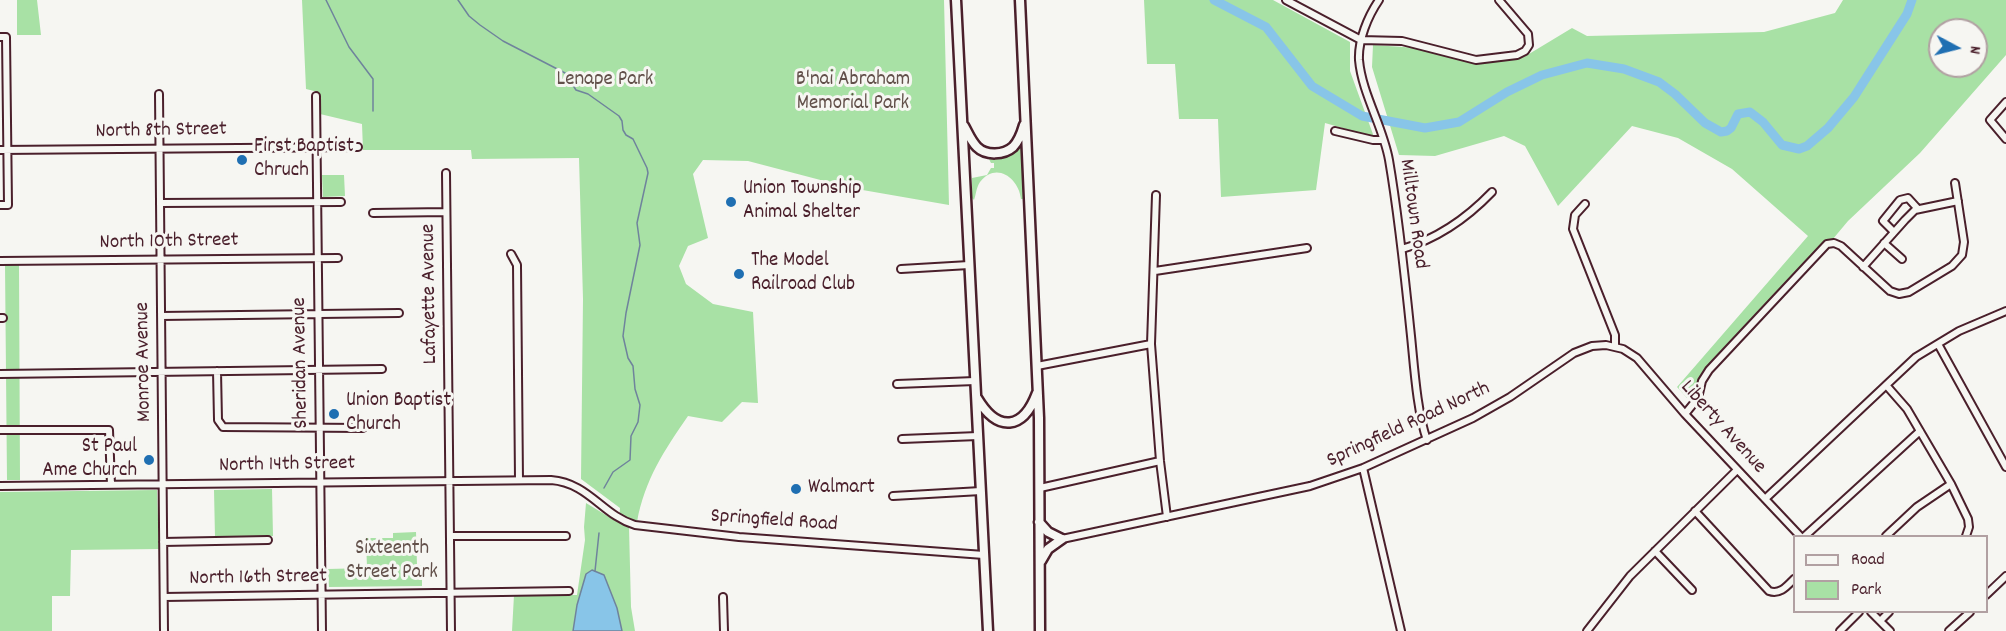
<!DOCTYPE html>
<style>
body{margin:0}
#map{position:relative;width:2006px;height:631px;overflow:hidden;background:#f6f6f2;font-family:Dekko,sans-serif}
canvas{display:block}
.legend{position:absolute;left:1793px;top:535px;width:195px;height:78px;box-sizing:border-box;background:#f6f6f2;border:2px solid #b1a0a2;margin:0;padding:8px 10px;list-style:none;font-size:18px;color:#4a1f2b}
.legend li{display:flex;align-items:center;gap:12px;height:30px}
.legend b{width:30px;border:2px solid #b1a0a2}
.north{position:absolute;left:1928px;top:18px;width:60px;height:60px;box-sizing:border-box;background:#f6f6f2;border:2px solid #b1a0a2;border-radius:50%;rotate:97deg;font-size:16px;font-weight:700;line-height:24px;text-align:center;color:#4a1f2b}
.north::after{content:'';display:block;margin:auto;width:21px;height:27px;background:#1f6fb2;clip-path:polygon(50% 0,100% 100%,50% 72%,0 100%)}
</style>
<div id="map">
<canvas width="2006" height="631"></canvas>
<ul class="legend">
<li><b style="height:8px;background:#f6f6f2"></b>Road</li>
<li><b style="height:16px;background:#a8e1a5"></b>Park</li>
</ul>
<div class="north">N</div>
</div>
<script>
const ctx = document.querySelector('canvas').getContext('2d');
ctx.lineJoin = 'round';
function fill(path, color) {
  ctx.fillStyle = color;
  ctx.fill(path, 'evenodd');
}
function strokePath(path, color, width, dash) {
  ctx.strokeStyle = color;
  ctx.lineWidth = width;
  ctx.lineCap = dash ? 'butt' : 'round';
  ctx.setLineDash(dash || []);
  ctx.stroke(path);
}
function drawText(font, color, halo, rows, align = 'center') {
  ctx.font = font + ' Dekko,sans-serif';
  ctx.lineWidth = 6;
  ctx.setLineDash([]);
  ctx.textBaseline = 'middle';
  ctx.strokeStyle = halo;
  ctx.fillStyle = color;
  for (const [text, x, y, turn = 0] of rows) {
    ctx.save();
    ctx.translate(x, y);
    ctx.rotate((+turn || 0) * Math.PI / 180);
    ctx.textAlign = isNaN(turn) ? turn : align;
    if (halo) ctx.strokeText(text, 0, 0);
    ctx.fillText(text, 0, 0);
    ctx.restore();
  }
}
const green = new Path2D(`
 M17,0H37L41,35H17Z
 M302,0H944L949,205L851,188L748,161L703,160L693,174L708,238L688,246L679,266L686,284L713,304L753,312L758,403L742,402L722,422L688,416C664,451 645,479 637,522L629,527L631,607L635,631H512L514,595H577L585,540L584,527L586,503L619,523L620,508L581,479L583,299L579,158L472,159L471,150H363L362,124L320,114L318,92L306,89Z
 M1144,0H1273L1350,42V71L1374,137L1325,123L1316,190L1221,197L1218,119H1179L1175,64H1147Z
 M1843,0H2006V55L1920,153L1848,221L1812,264L1687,398L1677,387L1808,236L1732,169L1678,138L1632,126L1558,206L1525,146L1504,136L1435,156L1399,155L1372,67L1373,45L1418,48L1460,60L1487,63L1524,57L1572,28L1587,36L1764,32L1835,13ZM1940,30H1976V66H1940Z
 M1022,142L1023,199H1021C1019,178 996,161 980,182C976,188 976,195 974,200L972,198V178L987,175L991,168H994V163H991L988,157L999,158V156Z
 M322,175H344L345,196L323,197Z
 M5,265H19L20,480H7Z
 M272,489L273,536L215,537L214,490Z
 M157,490L159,549L71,550L70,596H52V631H0V492Z
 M416,532L417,565L422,566V586L329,587L328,569L367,568L366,538H393V533Z`);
const water = new Path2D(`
 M592,570L604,575L617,608L622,631H573L577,605L586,574Z`);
const stream = new Path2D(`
 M326,0L349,47L373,79V111
 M458,0L469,16L480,25L503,41L565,73L576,90L588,94L619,116L622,121L623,130L626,135L633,139L647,168L648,173L637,223L640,245L626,313L623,336L628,358L633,366L635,389L640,405L638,422L631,436L630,460L613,472L604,488
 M595,571L599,533`);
const river = new Path2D(`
 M1214,0L1266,27L1312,86L1362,116L1425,128L1459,122L1507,92L1542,75L1587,63L1624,69L1659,82L1675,94L1705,123L1721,132L1727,131L1731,128L1738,114L1750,112L1763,122L1782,145L1799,149L1807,146L1828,128L1854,97L1907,14L1912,0`);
const minor = new Path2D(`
 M1286,0L1361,40L1402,41L1476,60L1517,55L1525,51L1529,45L1528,34L1499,0
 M1379,0C1368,16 1358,40 1359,60C1362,94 1383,126 1389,160C1399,218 1405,277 1411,336C1414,365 1417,413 1427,440
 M0,37H6L8,205H0
 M159,94L164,631
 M316,96L322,631
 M2006,102L1990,120L2006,139
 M1335,131L1373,140H1383
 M0,150L358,147
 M446,173L451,631
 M1156,195L1151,344L1160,461L1167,517
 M160,203L341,202
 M1585,204L1575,215L1573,229L1615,335V347
 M373,213L446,212
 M1894,232L1883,221L1900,200L1908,198L1918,209
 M1884,243L1902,259
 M1402,249C1437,239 1467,218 1492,192
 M511,254L517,265L519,480
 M0,261L338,258
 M1863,267L1905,220L1915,210L1958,201
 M901,269L969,265
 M1155,271L1307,248
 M161,316L399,313
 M0,318H3
 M1938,344L2006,467
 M1037,366L1151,344
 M217,371L218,420L223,427L363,428
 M0,374L382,369
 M897,384L975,381
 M1886,385L1907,409L1951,484L1968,519L1969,527L1966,536
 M1685,414L1698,398L1702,381L1709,370L1827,244L1834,243L1841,246L1890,291L1899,294L1909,292L1952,266L1962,255L1964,242L1955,183
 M0,430H109L111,485
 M902,439L978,436
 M1363,468L1401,631
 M0,486L551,480C589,483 602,515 635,525L739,537L984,555
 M1040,488L1160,461
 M893,496L981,491
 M1765,499L1916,357L1959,331L2006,311
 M1695,511L1769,591C1780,595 1787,586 1794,579
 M450,536H566
 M1805,536L1920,431
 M1886,536L1917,507L1951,484
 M1062,539L1310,486L1363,468L1473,418L1510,397L1574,353L1592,346L1606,345L1623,349L1637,358L1685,414L1800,536
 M163,542L268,540
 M1655,551L1692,590
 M1986,595L2006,576
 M164,597L569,591
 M723,597L724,631
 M1871,612L1890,631
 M1880,621L1889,612
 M1587,631L1630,576L1737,470
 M1840,631L1859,612
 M1949,631L1970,612`);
const highway = new Path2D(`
 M956,0L988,631
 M1020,0L1039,418L1040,631
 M964,126C968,133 971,141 977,147C986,156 1004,155 1013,147C1019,141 1022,132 1024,125
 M977,398C998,433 1023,430 1037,393
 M1039,522L1048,532L1062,539
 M1041,561L1048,549L1062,539`);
const markers = [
 [242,160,6,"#1f6fb2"],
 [731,202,6,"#1f6fb2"],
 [739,274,6,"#1f6fb2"],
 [334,414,6,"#1f6fb2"],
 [149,460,6,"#1f6fb2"],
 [796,489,6,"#1f6fb2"]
];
const parkNames = [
 ["Lenape Park",605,81],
 ["B'nai Abraham",853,81],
 ["Memorial Park",853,105],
 ["Sixteenth",392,550],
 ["Street Park",392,574]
];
const streetNames = [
 ["North 8th Street",161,132,-1],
 ["Milltown Road",1412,214,82],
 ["North 10th Street",169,243,-1],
 ["Lafayette Avenue",431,294,-91],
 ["Monroe Avenue",145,362,-91],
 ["Sheridan Avenue",302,363,-91],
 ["Springfield Road North",1409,426,-25],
 ["Liberty Avenue",1722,428,48],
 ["North 14th Street",287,466,-1],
 ["Springfield Road",774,522,4],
 ["North 16th Street",258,579,-1]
];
const poiNames = [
 ["First Baptist",254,148],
 ["Chruch",254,172],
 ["Union Township",743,190],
 ["Animal Shelter",743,214],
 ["The Model",751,262],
 ["Railroad Club",751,286],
 ["Union Baptist",346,402],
 ["Church",346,426],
 ["St Paul",137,448,"right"],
 ["Ame Church",137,472,"right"],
 ["Walmart",808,489]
];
fill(green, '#a8e1a5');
fill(water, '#88c5e8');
strokePath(water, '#6f839c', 1.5);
strokePath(stream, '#6f839c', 1.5);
strokePath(river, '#88c5e8', 9);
strokePath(minor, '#4a1f2b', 10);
strokePath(highway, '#4a1f2b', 13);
strokePath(minor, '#f6f6f2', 6);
strokePath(highway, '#f6f6f2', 8);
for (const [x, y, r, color] of markers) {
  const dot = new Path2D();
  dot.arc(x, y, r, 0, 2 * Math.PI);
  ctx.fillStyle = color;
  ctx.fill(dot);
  strokePath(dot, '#f6f6f2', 2);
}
drawText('21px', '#62504a', '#f6f6f2', parkNames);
drawText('21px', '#4a1f2b', '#f6f6f2', streetNames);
drawText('21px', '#4a1f2b', '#f6f6f2', poiNames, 'left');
</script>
